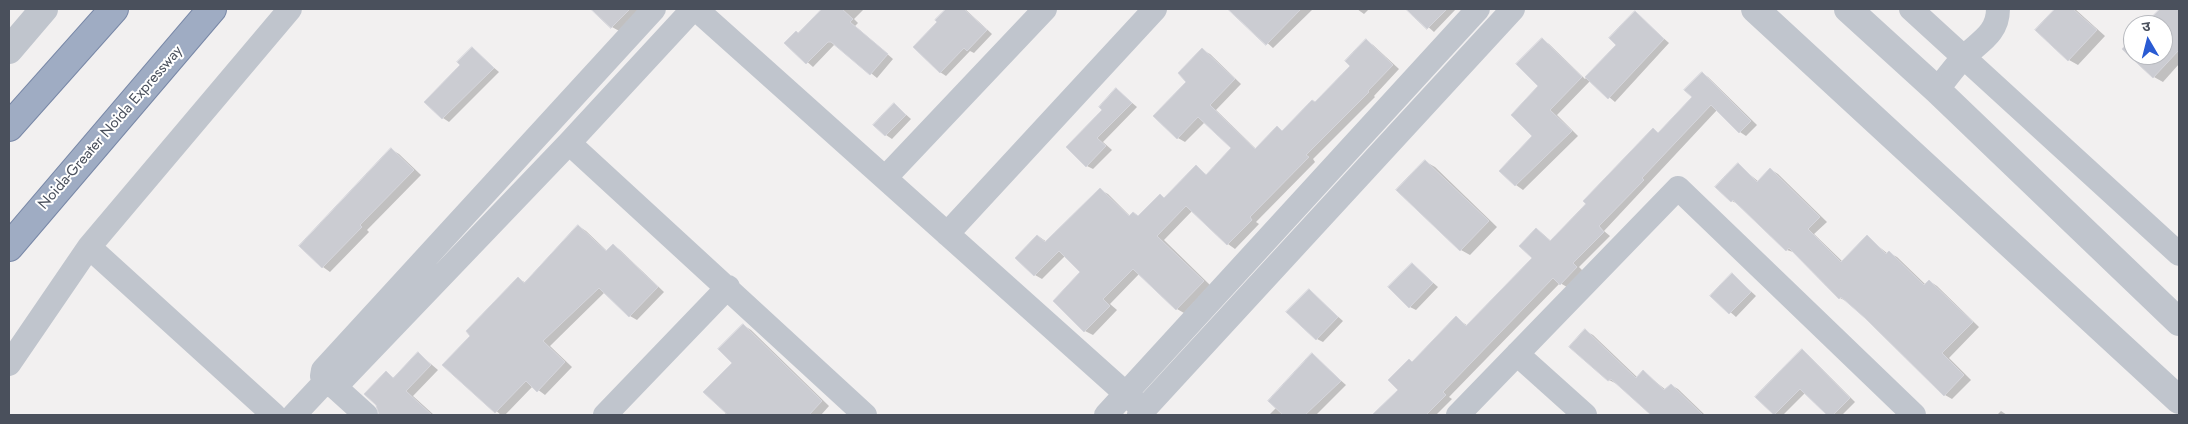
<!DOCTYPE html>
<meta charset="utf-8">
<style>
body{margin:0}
#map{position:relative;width:2188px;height:424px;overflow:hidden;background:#f2f0f0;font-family:Jost,"Noto Sans Devanagari",sans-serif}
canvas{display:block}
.frame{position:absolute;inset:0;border:10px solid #4a505c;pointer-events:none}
.north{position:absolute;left:2123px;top:15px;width:50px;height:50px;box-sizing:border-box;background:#fff;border:1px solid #b7b9be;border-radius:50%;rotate:352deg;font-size:14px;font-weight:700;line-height:20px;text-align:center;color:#4a505c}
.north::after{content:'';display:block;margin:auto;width:18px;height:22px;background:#2a5bd3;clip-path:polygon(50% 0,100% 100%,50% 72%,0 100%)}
</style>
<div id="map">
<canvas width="2188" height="424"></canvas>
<div class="frame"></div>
<div class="north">उ</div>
</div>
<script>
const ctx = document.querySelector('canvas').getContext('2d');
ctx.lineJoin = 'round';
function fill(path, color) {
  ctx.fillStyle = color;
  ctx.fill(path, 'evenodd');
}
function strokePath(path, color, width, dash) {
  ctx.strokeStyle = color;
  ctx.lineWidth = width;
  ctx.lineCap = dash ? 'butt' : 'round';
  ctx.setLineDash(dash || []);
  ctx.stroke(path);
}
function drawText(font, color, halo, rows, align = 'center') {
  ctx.font = font + ' Jost,sans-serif';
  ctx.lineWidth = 4;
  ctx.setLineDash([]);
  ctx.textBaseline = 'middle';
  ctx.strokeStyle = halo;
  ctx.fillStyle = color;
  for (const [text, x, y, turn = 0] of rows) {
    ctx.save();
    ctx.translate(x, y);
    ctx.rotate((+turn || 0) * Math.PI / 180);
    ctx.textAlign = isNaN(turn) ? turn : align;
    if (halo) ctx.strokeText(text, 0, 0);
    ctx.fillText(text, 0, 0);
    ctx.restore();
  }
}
const shadow = new Path2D(`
 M593,9H644L621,32L612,27Z
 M824,9H864L854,19L858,23L855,26L893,59L877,78L835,44L813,67L786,43L799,34Z
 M948,9H965L992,34L974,53L970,51L946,76L940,72L939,22L937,20Z
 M1233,9H1265L1271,15L1277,9H1313L1273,48L1232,11Z
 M1357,9H1369L1364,14Z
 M1408,9H1456L1434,32Z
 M2056,9H2075L2105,36L2078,65L2069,60L2037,30Z
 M2161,9H2179V64L2163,82L2154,77L2124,49L2133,39V55H2163V25H2146Z
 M1635,13L1669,43L1615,102L1590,81L1557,115L1578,136L1523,190L1516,185L1501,171L1534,136L1540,86L1542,40L1549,44L1585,79L1618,45Z
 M1366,41L1373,45L1399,69L1374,96L1375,97L1313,159L1315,162L1256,222L1259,224L1235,249L1228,244L1193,210L1164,240L1210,285L1184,313L1177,309L1140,273L1110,304L1117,310L1093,335L1085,331L1054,301L1082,272L1065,256L1042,279L1035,275L1038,236L1047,242L1100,190L1108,194L1130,216L1139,217L1160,195L1166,199L1196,167L1207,175L1232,148L1205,122L1185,142L1178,138L1155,116L1188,81L1202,50L1210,54L1241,84L1216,110L1256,149L1277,128L1284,132L1315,103L1352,66Z
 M472,49L499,72L449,122L443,118L462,65Z
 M1702,73L1708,77L1757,125L1746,136L1740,132L1717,110L1604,231L1610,236L1579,267L1583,271L1567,287L1560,283L1449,397L1452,399L1436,415H1375L1400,390L1413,363L1456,318L1468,326L1534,258L1537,229L1551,241L1654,130L1659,133L1694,97Z
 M1117,90L1137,107L1103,142L1112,150L1093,169L1087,166L1104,110Z
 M895,105L911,119L892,139L886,135Z
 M392,150L399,154L421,175L367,230L369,232L330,272L323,267Z
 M1426,162L1435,167L1497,227L1470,255L1461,250Z
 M1738,165L1759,182L1770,169L1778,174L1827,222L1814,234L1843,262L1867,237L1888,254L1889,253L1897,257L1926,285L1929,281L1937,286L1979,327L1949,358L1971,380L1952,399L1945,395L1848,302L1840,298L1796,253L1787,250L1740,205L1732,201L1717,187Z
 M578,226L586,231L607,251L613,245L620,250L664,292L637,320L630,316L605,292L550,346L572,367L545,395L533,386L505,415H501L444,365L472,336L519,279L526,283Z
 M1412,264L1438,287L1416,310L1410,307Z
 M1732,274L1756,296L1736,317L1711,295Z
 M1309,291L1343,321L1323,342L1317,339Z
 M743,325L751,330L829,406L821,415H724L727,412L734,363Z
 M1585,331L1593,335L1638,378L1643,372L1666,390L1671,385L1678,389L1704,414L1707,415H1651L1618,383L1617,384L1609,380L1570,346Z
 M1802,351L1808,355L1855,402L1842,415H1828L1805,393L1783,415L1775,414Z
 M418,353L438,370L413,396L434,415H380L377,404L386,373L394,378Z
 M1312,355L1346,385L1316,415H1269L1277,407Z
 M2001,411L2007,415H1997Z`);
const building = new Path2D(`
 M591,9H630L611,28Z
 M822,9H842L853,19L850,22L888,54L870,75L831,42H828L806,64L784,43L796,31L798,33Z
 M946,9H964L987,30L967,51L964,48L940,73L913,47L937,22L935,20Z
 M1228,9H1301L1266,45Z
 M1406,9H1447L1427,29Z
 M2055,9H2073L2097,30L2068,61L2035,30Z
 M2160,9H2179V50L2153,78L2122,49L2133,37V55H2163V25H2144Z
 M1635,11L1664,39L1608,99L1585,77L1616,45L1609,38Z
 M1542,38L1582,77L1550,110L1572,131L1515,186L1499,171L1532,136L1511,115L1538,86L1516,64Z
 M1366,39L1393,65L1368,91L1369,92L1306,155L1309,157L1250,217L1252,220L1227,245L1186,206L1157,236L1204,281L1176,310L1133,269L1103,299L1110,306L1084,332L1053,301L1080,272L1059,251L1034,276L1015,258L1037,235L1045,242L1100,188L1129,216L1133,212L1138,216L1160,194L1164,198L1196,165L1206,175L1231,148L1198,117L1177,139L1153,116L1186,82L1178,73L1202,48L1235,79L1210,105L1255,149L1277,126L1282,131L1312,100L1315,102L1350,66L1345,61Z
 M472,47L494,68L442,119L424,102L460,65L457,62Z
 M1702,72L1751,121L1739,133L1711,105L1642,178L1644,180L1599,226L1604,232L1573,263L1577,267L1560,285L1553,278L1443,392L1446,395L1426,415H1372L1398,390L1388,380L1409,359L1412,362L1456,316L1466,326L1532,258L1519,246L1536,228L1550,241L1586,204L1583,201L1653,128L1658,133L1692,97L1684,90Z
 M1116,88L1132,103L1097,138L1106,146L1086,167L1066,147L1102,110L1099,107Z
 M894,103L906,115L885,136L873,125Z
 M391,148L414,170L360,225L362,227L322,268L299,246Z
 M1425,160L1489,221L1460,251L1396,190Z
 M1738,163L1757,182L1770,168L1820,217L1808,229L1841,262L1867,235L1886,254L1889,251L1924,285L1929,280L1973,322L1942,353L1964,375L1944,396L1865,318L1841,297L1839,299L1789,248L1786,251L1733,200L1731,202L1715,187Z
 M578,225L606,251L613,244L658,287L629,317L599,288L543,341L565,362L537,392L526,381L495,413L442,365L470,336L466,331L518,277L524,283Z
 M1412,263L1433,283L1409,308L1388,287Z
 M1732,273L1751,292L1729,314L1710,296Z
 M1309,289L1338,317L1316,340L1286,312Z
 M743,324L822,401L809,415H728L703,392L732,363L718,349Z
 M1585,329L1636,378L1643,370L1664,390L1671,384L1703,415H1651L1611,379L1608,381L1569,347Z
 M1802,349L1850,398L1833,415H1827L1800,389L1774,415L1755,397Z
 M418,352L431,365L406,391L432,415H379L376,405L364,394L386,371L393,378Z
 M1312,353L1341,381L1305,415H1283L1268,401Z`);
const minor = new Path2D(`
 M654,9L323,370L322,376L324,383L335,387L340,382L569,143L693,9
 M696,9L1144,410
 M1911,9L2179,254
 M1937,90C1945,80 1953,69 1962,59C1977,43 1998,35 1998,9
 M569,143L865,415
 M885,178L1045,9
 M947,234L1155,9
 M89,247L274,415
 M1517,354L1585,415
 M9,364L89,247L290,9
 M335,387L366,415
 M294,415L324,383
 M605,415L728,287
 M1106,415L1478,9
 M1139,415L1513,9
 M1458,415L1678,188L1914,415`);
const tertiary = new Path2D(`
 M1755,9L2179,400
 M1848,9L1937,90L2179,322
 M9,50L44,9`);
const trunk = new Path2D(`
 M9,127L114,9
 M9,247L212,9`);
const streetNames = [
 ["Noida-Greater Noida Expressway",111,128,-49]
];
fill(shadow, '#0003');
fill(building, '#cbccd2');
strokePath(building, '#d5d5db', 1);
strokePath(trunk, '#7887a6', 30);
strokePath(minor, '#c0c5cd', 24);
strokePath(tertiary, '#c0c5cd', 28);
strokePath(trunk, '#9facc3', 28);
drawText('15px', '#4a505c', '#fff', streetNames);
</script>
